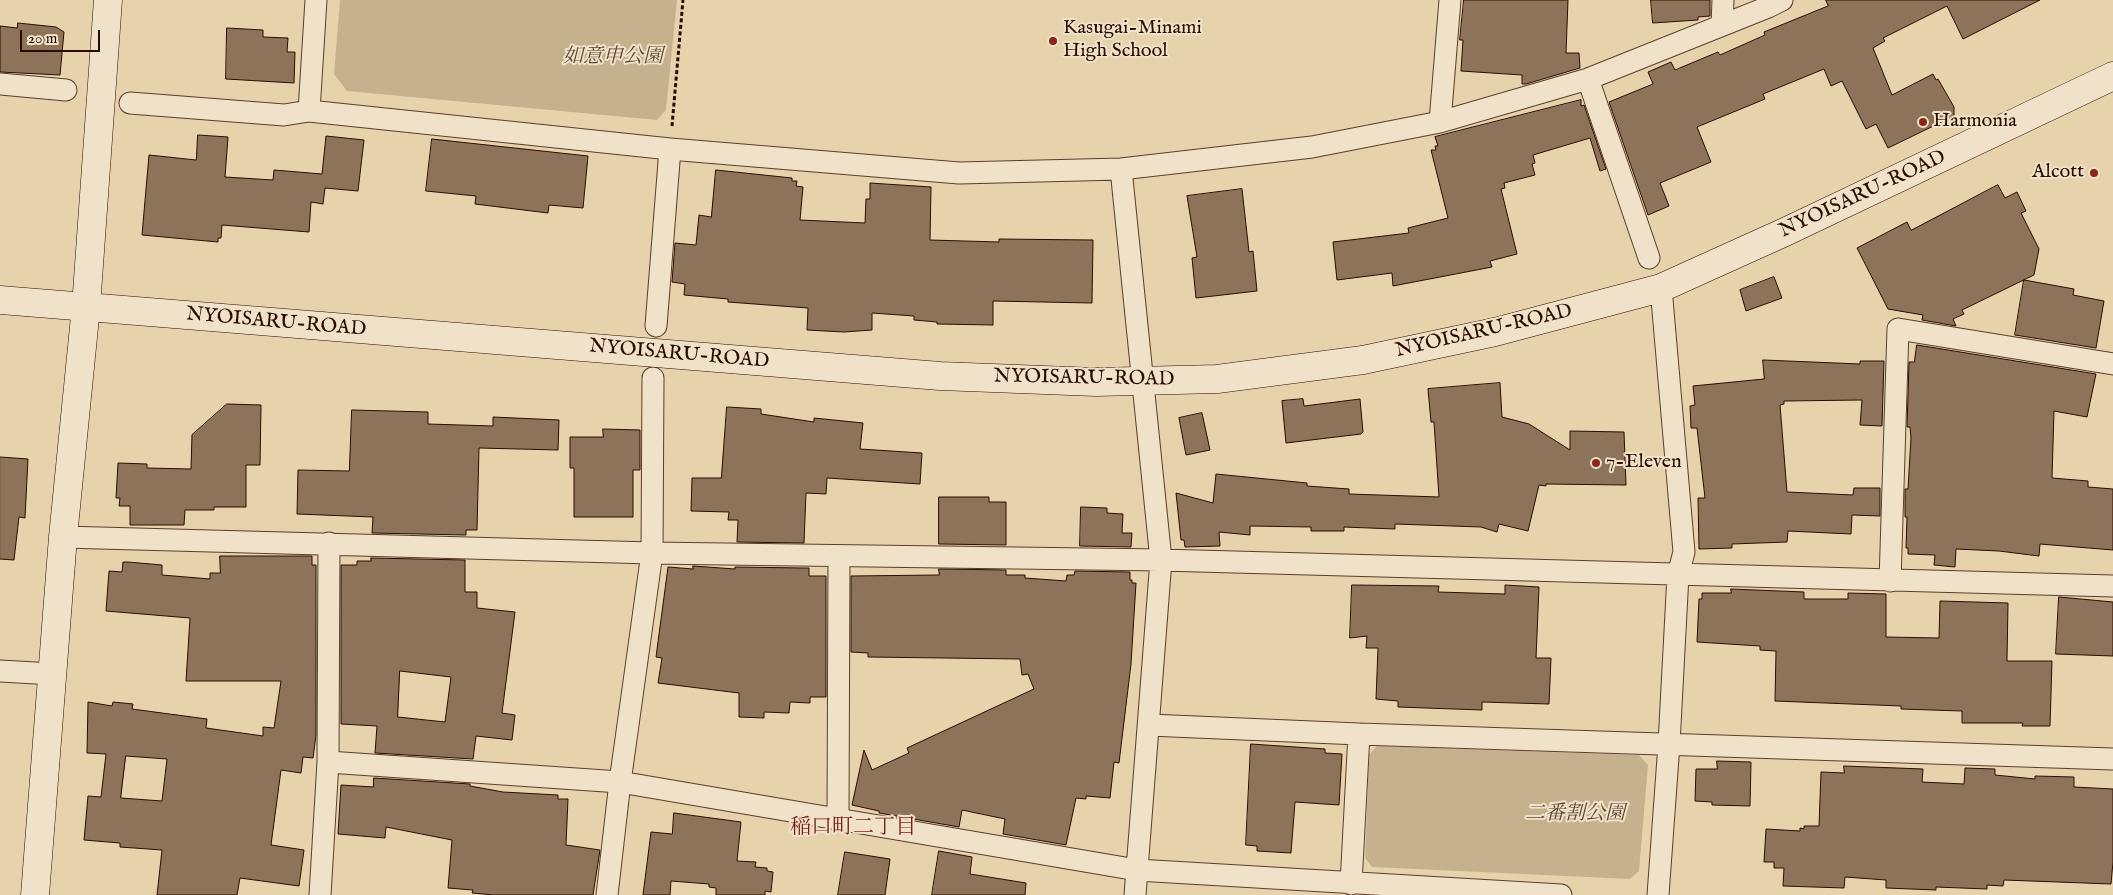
<!DOCTYPE html>
<meta charset="utf-8">
<style>
body{margin:0}
#map{position:relative;width:2113px;height:895px;overflow:hidden;background:#e6d3ac;font-family:"IM FELL English",serif}
canvas{display:block}
.scale{position:absolute;left:20px;top:30px;width:80px;height:22px;box-sizing:border-box;border:2px solid #2c0c00;border-top:0;padding-left:6px;font-size:15px;line-height:18px;white-space:nowrap;color:#2c0c00;-webkit-text-stroke:4px #efe2c9;paint-order:stroke}
</style>
<div id="map">
<canvas width="2113" height="895"></canvas>
<div class="scale">20 m</div>
</div>
<script>
const ctx = document.querySelector('canvas').getContext('2d');
ctx.lineJoin = 'round';
function fill(path, color) {
  ctx.fillStyle = color;
  ctx.fill(path, 'evenodd');
}
function strokePath(path, color, width, dash) {
  ctx.strokeStyle = color;
  ctx.lineWidth = width;
  ctx.lineCap = dash ? 'butt' : 'round';
  ctx.setLineDash(dash || []);
  ctx.stroke(path);
}
function drawText(font, color, halo, rows, align = 'center') {
  ctx.font = font + ' "IM FELL English","Noto Serif JP",serif';
  ctx.lineWidth = 4;
  ctx.setLineDash([]);
  ctx.textBaseline = 'middle';
  ctx.strokeStyle = halo;
  ctx.fillStyle = color;
  for (const [text, x, y, turn = 0] of rows) {
    ctx.save();
    ctx.translate(x, y);
    ctx.rotate((+turn || 0) * Math.PI / 180);
    ctx.textAlign = isNaN(turn) ? turn : align;
    if (halo) ctx.strokeText(text, 0, 0);
    ctx.fillText(text, 0, 0);
    ctx.restore();
  }
}
const green = new Path2D(`
 M340,0H677L666,110L657,120L347,91L334,74Z
 M1377,746L1639,755L1648,765L1639,871L1630,879L1372,867L1365,858L1369,755Z`);
const building = new Path2D(`
 M1464,0H1568L1566,53H1579L1580,68L1526,84H1522V75L1461,71L1463,40H1460Z
 M1651,0H1710V16L1698,17V20L1653,23Z
 M1826,0H2040L1963,39L1947,6L1883,38L1885,41L1873,48L1892,95L1933,74L1936,80L1938,79L1954,107V116L1888,148L1876,124L1866,129L1842,81L1831,86L1824,69L1763,94L1765,99L1697,127L1711,162L1660,183L1669,206L1648,215L1609,102L1653,84L1648,72L1671,62L1675,70L1718,52L1720,55L1765,35L1764,32L1828,6Z
 M18,23L56,27L64,32L60,75L0,72V26L17,28Z
 M227,28L263,30V37L288,38L287,52H295L294,83L226,79Z
 M1581,100V106L1584,105L1606,169L1600,171L1590,138L1533,155L1535,163L1532,164L1535,175L1504,183L1505,188L1501,189L1517,254L1490,261L1492,267L1393,286L1392,273L1337,280L1333,242L1409,233L1408,228L1448,218L1431,150H1436L1435,146H1438L1435,137Z
 M198,135L228,137L225,177L273,180L274,170L322,174L326,136L364,140L358,191L325,188L323,204L311,202L309,232L222,225L221,238H218V242L142,235L149,155L196,160Z
 M432,139L588,156L583,208L549,205L548,213L475,204L476,196L426,191Z
 M716,170L792,178V181H797L796,186L803,187L800,220L865,223L866,199H870V183L931,187L930,240L999,242V239L1093,240L1092,303L993,301V325L937,324V322L914,320V316L872,313V330L844,332L807,330L808,308L728,302V299L684,295L685,284L672,282L675,243L696,245L699,215L711,217Z
 M1998,185L2005,198L2017,192L2026,211L2021,213L2039,249L2034,275L1962,310L1964,314L1953,319L1956,326L1922,320L1923,315L1888,309L1857,248L1907,222L1911,230Z
 M1242,189L1249,252L1253,251L1257,291L1196,298L1192,258L1197,257L1187,196Z
 M1774,277L1782,298L1746,311L1740,290Z
 M2024,280L2074,289L2073,295L2104,301L2096,348L2015,335Z
 M1917,345L2096,374L2087,417L2054,411L2052,478L2088,481V487L2113,489V550L2040,544L2039,556L1999,551L1956,549L1955,567L1934,565L1935,555L1908,554V548H1906L1907,517H1905V489H1908L1911,438L1910,427H1907L1909,362H1914Z
 M1763,360L1860,364V361H1884L1882,426L1860,425L1862,400L1784,401V404L1780,405L1787,492L1853,495L1854,488H1880V516L1852,515L1851,534L1788,531L1787,542L1732,544V548L1699,549L1698,498H1705L1697,428H1691L1690,406L1695,405L1693,386L1764,379Z
 M1500,383L1502,417L1529,424L1570,450V431L1624,432L1626,485L1546,484V486L1539,485L1528,531L1499,524L1497,532L1481,527L1395,524V529L1344,527V531H1311V527L1250,526V535L1219,532L1220,546L1185,547L1184,540H1181L1176,493L1213,503L1216,474L1307,483V486L1349,489V494L1439,497L1434,422H1431L1428,389Z
 M1303,399L1304,406L1360,399L1363,432L1361,434L1286,443L1282,401Z
 M227,404L261,405L260,465H246V507H214V510H185L184,525H130V506H119L120,498H116L118,463L147,464V468L191,469L192,435Z
 M727,407L761,409V414L814,422V418L863,423L860,449L922,453L920,484L827,478L826,494L806,493L804,543L737,542L738,520H728L729,512L691,511L692,478H721Z
 M352,410L428,412V424L493,426V417L559,420L558,450L479,448L477,530H466V535L372,533L373,517L297,514L298,470L349,471Z
 M1202,413L1210,450L1186,455L1179,418Z
 M603,429L640,430V470H633V517H574V468H570V437H603Z
 M0,457L28,459L25,518L19,517L14,560L0,559Z
 M939,497H989V502H1006V545L939,544Z
 M1081,507L1107,508V513L1123,514L1122,533H1132L1131,547L1080,546Z
 M220,556H312V565H316V735L313,758L303,757L301,773L281,770L271,845L304,850L299,886L240,878L237,895H157L162,850L120,847V843L84,840L88,796L101,797L106,754L87,753L88,702L112,706L113,702L133,704L132,709L207,719L206,728L263,736V727L274,728L281,681H186L190,618L106,611L109,571L122,572L123,562H128L162,565V575L210,579V573H220ZM126,756L167,759L162,801L121,798Z
 M371,558L465,560V592H477V608L515,612L502,713L515,715L512,740L476,736L473,759L375,753L377,726L341,724V565H357V561H371ZM400,671L451,677L445,722L398,717Z
 M693,566L735,569V567L804,568H809V576H826V697H810V703L790,702L789,713L764,712V718L739,717V693L658,683L662,658L656,657L668,567L693,569Z
 M939,569L1006,570V575H1025V578L1066,581L1067,575H1074L1075,571L1130,572V580H1132V583H1136L1131,664L1119,763L1114,762L1110,798L1086,796V799L1076,798L1066,845L1003,834L1005,819L962,810L959,827L879,813V811L852,805L864,750L872,770L909,753L907,748L1034,689L1028,674L1022,675L1020,659L868,657V653L851,652V576L939,575Z
 M1352,585L1439,586L1438,592L1505,594V585L1539,587L1536,658H1551L1549,704L1482,702V710L1398,707V701L1376,699L1378,648H1366L1367,636L1350,638Z
 M1731,589L1804,592V599H1848V593L1886,594V637L1939,638L1940,601L2008,603L2007,661H2052L2050,726H2022L2023,723H1962V711L1901,709V706L1775,701L1776,651L1760,650V646L1697,642L1699,599H1702V593H1731Z
 M2059,597L2113,602V656L2056,654Z
 M1251,744L1325,749V753L1342,754L1339,805L1295,802L1291,853L1257,851V846L1246,845Z
 M1717,761L1751,762L1750,806L1712,805V802L1695,801L1696,769H1717Z
 M1844,766L1923,769L1922,782L1964,784L1965,768L1995,769V775L2035,779V776L2074,777V787L2113,789V862L2111,884L2004,880L2003,886L1987,885V889L1936,887V890L1886,888V880L1845,877L1844,888L1783,886L1784,868H1774V862H1764L1766,829L1800,831V828L1804,829V826H1819L1821,772L1844,773Z
 M374,778L470,784V786L503,792L558,795V799H568L566,845L600,850L593,895H494L472,893L473,890L448,888L452,840L386,827L385,838L338,834L341,785L373,787Z
 M674,813L741,822L737,861L756,862L755,867L767,868V871L773,872L771,892L765,891V895H716V888L709,887V884L671,881L670,895H643L651,832L672,834Z
 M939,851L972,857L970,874L1026,883L1025,895H932Z
 M845,852L890,859L885,895H838Z`);
const path = new Path2D(`
 M672,126L683,0`);
const street = new Path2D(`
 M1722,25L1723,0
 M1588,79L1649,258
 M0,84L66,90
 M130,103L284,115L309,111L670,149L959,173L1121,169L1312,147L1440,122L1588,79L1768,7L1782,0
 M309,111L316,0
 M1440,122L1450,0
 M1121,169L1161,560L1135,895
 M656,326L670,149
 M63,537L652,553L1161,560L2113,586
 M1890,581L1898,329L2113,364
 M0,671L53,674
 M1149,725L1359,734L2113,759
 M328,762L620,782L1137,870L1561,895
 M838,819L839,556
 M1351,884L1359,734
 M320,895L328,762L329,543
 M607,895L620,782L652,553L653,378
 M1658,895L1669,744L1678,575L1684,552L1661,288`);
const secondary = new Path2D(`
 M0,300L940,376L1096,382L1217,379L1363,360L1495,332L1661,288L1785,232L2113,76
 M35,895L63,537L86,307L108,0`);
const markers = [
 [1053,41,5,"#8f2418"],
 [1923,122,5,"#8f2418"],
 [2094,173,5,"#8f2418"],
 [1596,463,5,"#8f2418"]
];
const poiNames = [
 ["Kasugai-Minami",1063,29],
 ["High School",1063,52],
 ["Harmonia",1933,122],
 ["Alcott",2084,173,"right"],
 ["7-Eleven",1606,463]
];
const parkNames = [
 ["如意申公園",613,58],
 ["二番割公園",1575,815]
];
const streetNames = [
 ["NYOISARU-ROAD",1863,195,-25],
 ["NYOISARU-ROAD",276,323,5],
 ["NYOISARU-ROAD",1484,332,-13],
 ["NYOISARU-ROAD",679,355,5],
 ["NYOISARU-ROAD",1084,379,1]
];
const neighbourhoodNames = [
 ["稲口町二丁目",853,829]
];
fill(green, '#c6b18f');
fill(building, '#8d7359');
strokePath(building, '#2c0c00', 1);
strokePath(street, '#5a3e2b', 23);
strokePath(secondary, '#2c0c00', 29);
strokePath(path, '#2c0c00', 3, [4, 2.5]);
strokePath(street, '#efe2c9', 21);
strokePath(secondary, '#efe2c9', 28);
for (const [x, y, r, color] of markers) {
  const dot = new Path2D();
  dot.arc(x, y, r, 0, 2 * Math.PI);
  ctx.fillStyle = color;
  ctx.fill(dot);
  strokePath(dot, '#efe2c9', 2);
}
drawText('20px', '#2c0c00', '#efe2c9', poiNames, 'left');
drawText('italic 20px', '#624632', '#efe2c9', parkNames);
drawText('20px', '#2c0c00', '#efe2c9', streetNames);
drawText('21px', '#7a1f14', '#efe2c9', neighbourhoodNames);
</script>
